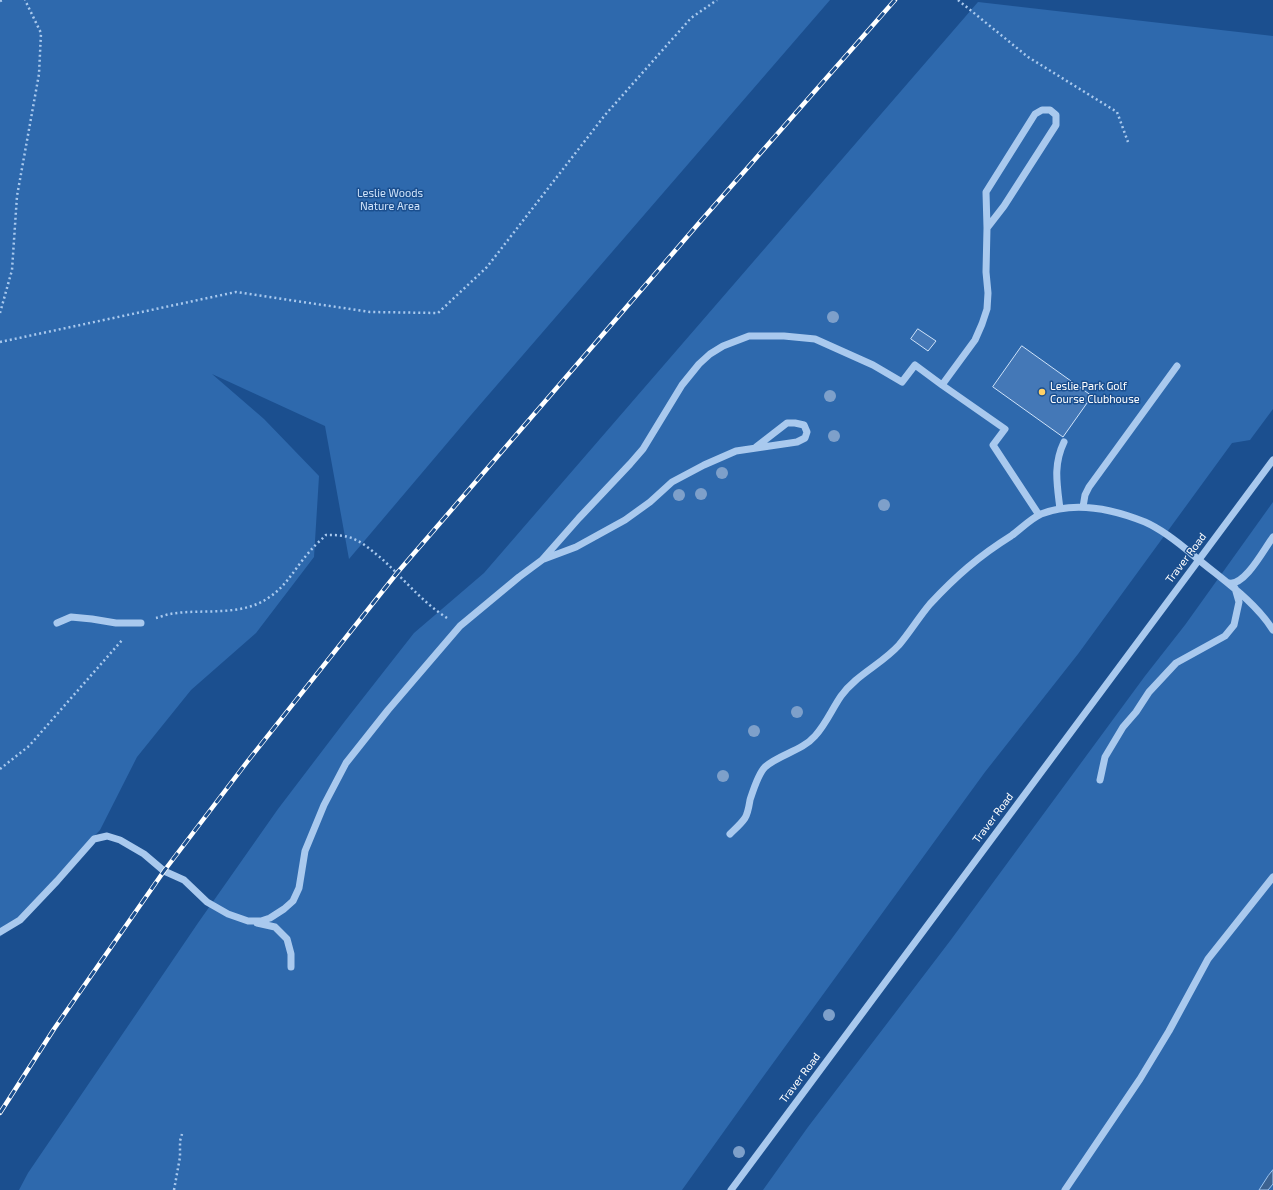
<!DOCTYPE html>
<style>
body{margin:0}
canvas{display:block;background:#1b4f8f}
</style>
<canvas width="1273" height="1190"></canvas>
<script>
const ctx = document.querySelector('canvas').getContext('2d');
ctx.lineJoin = 'round';
function fill(path, color) {
  ctx.fillStyle = color;
  ctx.fill(path, 'evenodd');
}
function strokePath(path, color, width, dash) {
  ctx.strokeStyle = color;
  ctx.lineWidth = width;
  ctx.lineCap = dash ? 'butt' : 'round';
  ctx.setLineDash(dash || []);
  ctx.stroke(path);
}
function drawText(font, color, halo, rows, align = 'center') {
  ctx.font = font + ' "Exo 2",sans-serif';
  ctx.lineWidth = 3;
  ctx.setLineDash([]);
  ctx.textBaseline = 'middle';
  ctx.strokeStyle = halo;
  ctx.fillStyle = color;
  for (const [text, x, y, turn = 0] of rows) {
    ctx.save();
    ctx.translate(x, y);
    ctx.rotate((+turn || 0) * Math.PI / 180);
    ctx.textAlign = isNaN(turn) ? turn : align;
    if (halo) ctx.strokeText(text, 0, 0);
    ctx.fillText(text, 0, 0);
    ctx.restore();
  }
}
const green = new Path2D(`
 M0,0H830L471,415L349,559L325,426L212,374L264,419L319,476L314,557L256,633L191,690L137,757L100,830L0,937Z
 M978,2L1273,36V409L1250,440L1232,443L1078,654L985,772L760,1081L682,1190H19L28,1173L198,923L278,809L345,721L414,633L484,573Z
 M1273,502V1190H763L808,1127L950,941L1145,676L1185,625Z`);
const water = new Path2D(`
 M1273,1170V1184L1268,1190H1259L1268,1176Z`);
const building = new Path2D(`
 M918,329L936,341L928,351L911,339Z
 M1022,346L1092,396L1063,437L993,387Z`);
const path = new Path2D(`
 M958,0L1028,57L1117,112L1128,142
 M0,1L3,0
 M0,313L12,270L17,196L39,74L41,33L25,0
 M0,342L236,292L370,312L438,313L487,267L605,115L691,18L717,0
 M156,618C160,617 165,615 170,614C203,608 242,618 271,596C288,584 297,565 311,550C315,545 321,540 326,535C336,535 347,535 356,540C365,544 373,552 381,558C403,578 422,602 447,618
 M0,769L29,746L123,639
 M174,1190L180,1157V1141L182,1134`);
const minor = new Path2D(`
 M987,228L986,192L1035,114L1042,110H1050L1056,115V125L1004,206L987,228L986,272L988,293L987,309L982,324L975,340L942,385L1005,429L993,445L1039,515
 M1083,507L1085,495L1089,487L1177,366
 M1060,509C1057,484 1053,465 1064,442
 M544,559L576,547L625,520L650,502L672,482L704,465L736,451L797,442L805,438L807,432L804,425L795,423H787L756,447
 M1229,583C1245,586 1264,549 1273,537
 M57,623L71,617L92,619L116,623H141
 M1100,780L1105,757L1123,727L1136,712L1149,692L1176,663L1225,636L1234,625L1239,602L1235,588
 M730,834C735,829 741,824 745,818C748,813 749,806 750,800C753,791 758,774 765,767C780,754 802,751 815,736C826,724 832,709 841,696C856,675 882,664 899,645C910,632 919,617 930,604C956,576 979,556 1011,536C1021,529 1030,519 1041,514C1074,501 1113,509 1145,522C1163,530 1179,543 1193,555C1221,579 1253,599 1273,630
 M257,923L275,927L287,939L291,954V967
 M0,932L20,920L57,881L94,839L107,836L120,840L144,854L164,871L184,880L207,902L228,914L248,921H261L270,918L284,909L293,901L299,888L305,851L324,805L346,763L388,710L460,626L519,577L542,560L579,518L630,464L643,449L682,385L699,364L710,354L723,346L749,336H784L815,339L873,365L902,382L915,365L942,385
 M731,1190L1273,460
 M1065,1190L1140,1079L1169,1031L1208,959L1273,877`);
const rail = new Path2D(`
 M0,1113L54,1029L164,871L247,762L397,573L699,223L895,0`);
const trees = [
 [833,317],
 [830,396],
 [834,436],
 [722,473],
 [701,494],
 [679,495],
 [884,505],
 [797,712],
 [754,731],
 [723,776],
 [829,1015],
 [739,1152]
];
const markers = [
 [1042,392,4,"#ffd166"]
];
const parkNames = [
 ["Leslie Woods",390,193],
 ["Nature Area",390,206]
];
const poiNames = [
 ["Leslie Park Golf",1050,386],
 ["Course Clubhouse",1050,399]
];
const streetNames = [
 ["Traver Road",1186,558,-53],
 ["Traver Road",993,818,-53],
 ["Traver Road",800,1078,-53]
];
fill(green, '#2e69ad');
fill(water, '#3c6290');
strokePath(water, '#9cc4f0', 1);
fill(building, '#4478b7');
strokePath(building, '#cfe3fa', 1);
strokePath(path, '#a9c9ee', 2.5, [2, 3]);
strokePath(minor, '#a9c9ee', 7);
strokePath(rail, '#fff', 4.5);
strokePath(rail, '#1b4f8f', 3, [9]);
ctx.fillStyle = '#7ea0ca';
for (const [x, y] of trees) {
  ctx.beginPath();
  ctx.arc(x, y, 6, 0, 2 * Math.PI);
  ctx.fill();
}
for (const [x, y, r, color] of markers) {
  const dot = new Path2D();
  dot.arc(x, y, r, 0, 2 * Math.PI);
  ctx.fillStyle = color;
  ctx.fill(dot);
  strokePath(dot, '#1b4f8f', 1.5);
}
drawText('11px', '#cfe3fa', '#1b4f8f', parkNames);
drawText('11px', '#fff', '#1b4f8f', poiNames, 'left');
drawText('11px', '#fff', '#1b4f8f', streetNames);
</script>
